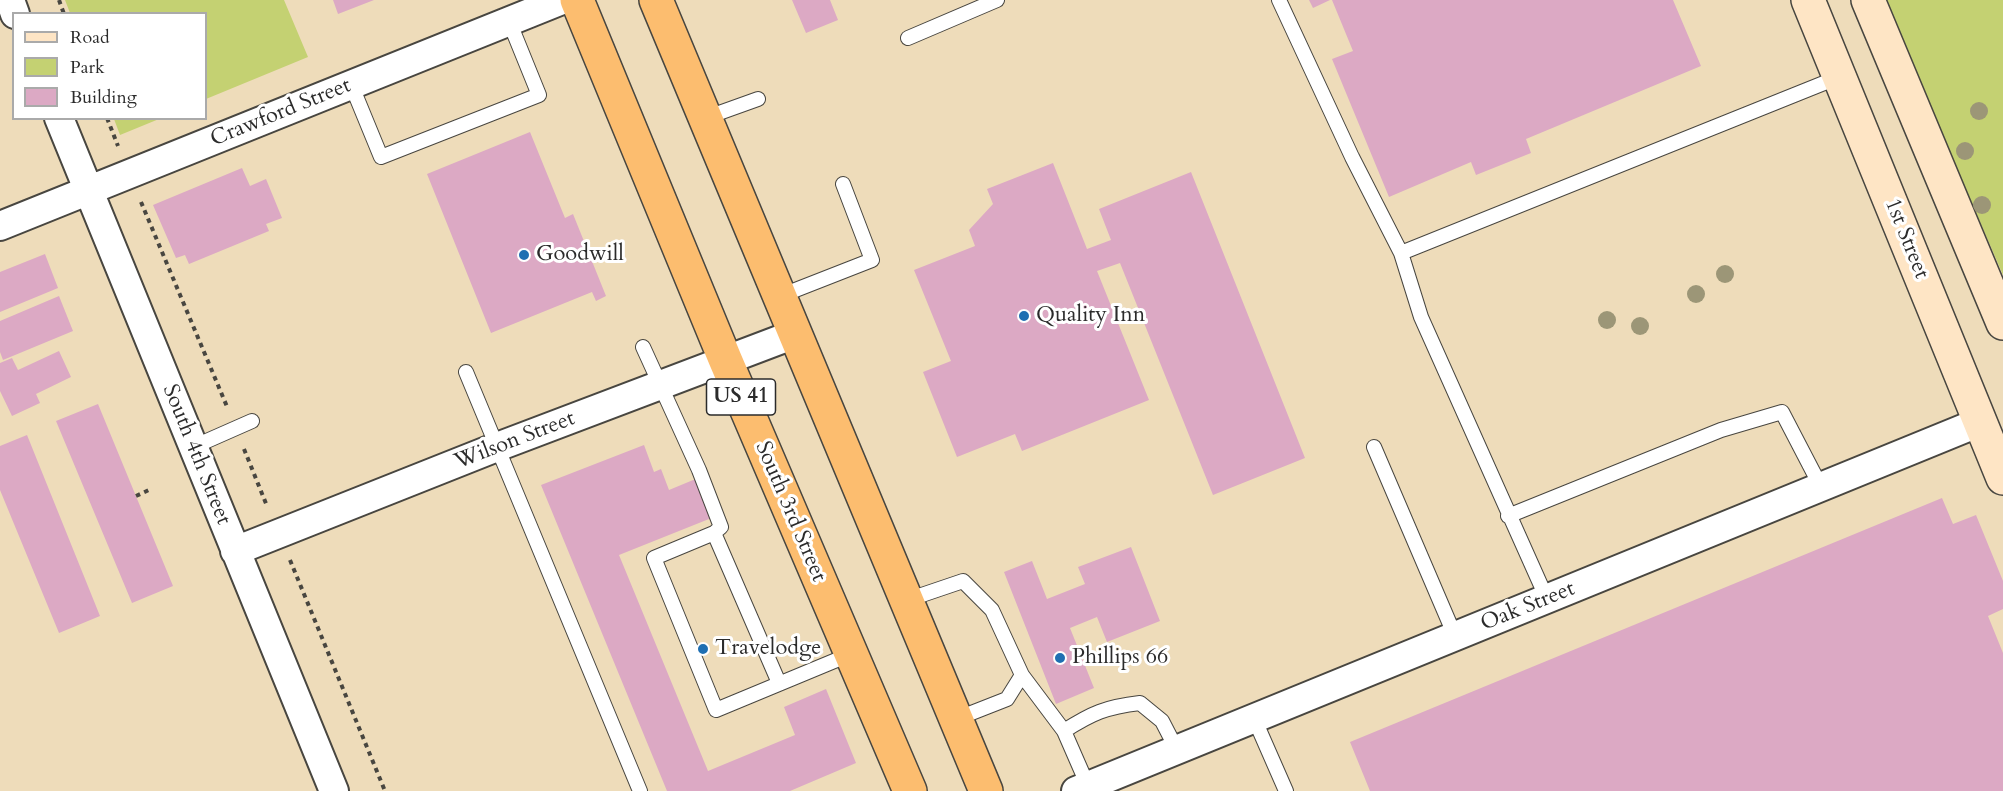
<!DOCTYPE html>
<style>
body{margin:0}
#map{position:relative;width:2003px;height:791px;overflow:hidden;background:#eedcba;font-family:Cardo,serif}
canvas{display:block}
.legend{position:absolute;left:12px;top:12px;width:195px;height:108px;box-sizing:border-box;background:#fff;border:2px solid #aaa;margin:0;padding:8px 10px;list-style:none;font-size:18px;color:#2b2b2b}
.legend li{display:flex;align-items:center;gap:12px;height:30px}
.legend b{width:30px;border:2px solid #aaa}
</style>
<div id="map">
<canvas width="2003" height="791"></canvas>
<ul class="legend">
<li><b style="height:8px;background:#fee5c5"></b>Road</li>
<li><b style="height:16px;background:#c4d172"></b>Park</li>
<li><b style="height:16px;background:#dca9c4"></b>Building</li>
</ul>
</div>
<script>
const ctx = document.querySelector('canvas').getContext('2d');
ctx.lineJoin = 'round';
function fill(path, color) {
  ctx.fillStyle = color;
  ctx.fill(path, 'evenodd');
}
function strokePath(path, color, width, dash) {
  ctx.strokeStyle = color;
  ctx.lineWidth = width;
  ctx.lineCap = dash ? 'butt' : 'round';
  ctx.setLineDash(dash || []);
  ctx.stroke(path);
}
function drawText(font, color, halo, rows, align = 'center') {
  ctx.font = font + ' Cardo,serif';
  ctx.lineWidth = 6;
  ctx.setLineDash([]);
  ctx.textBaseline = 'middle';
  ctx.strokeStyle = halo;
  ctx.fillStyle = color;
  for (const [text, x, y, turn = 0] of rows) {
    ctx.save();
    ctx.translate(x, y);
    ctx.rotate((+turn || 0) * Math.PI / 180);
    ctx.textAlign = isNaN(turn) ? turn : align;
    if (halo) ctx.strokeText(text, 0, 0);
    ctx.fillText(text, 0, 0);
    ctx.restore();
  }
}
const green = new Path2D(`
 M65,0H284L308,57L206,99V14L70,13Z
 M1884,0H2003V275Z
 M114,119H159L120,135Z`);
const building = new Path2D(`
 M333,0H374L338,14Z
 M792,0H830L838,20L806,33Z
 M1309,0H1330L1313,8Z
 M1332,0H1673L1701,66L1526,139L1531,153L1476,175L1471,162L1389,197L1332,59L1353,51Z
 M530,132L565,218L573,214L606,296L596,301L592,292L491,333L427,174Z
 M1053,163L1087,249L1111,240L1099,209L1191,172L1305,458L1213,495L1120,263L1097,271L1149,400L1022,451L1015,434L957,457L923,372L951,361L914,270L975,246L969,230L993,204L987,189Z
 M242,168L250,186L266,179L282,218L266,224L269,231L189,264L185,255L176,258L153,205Z
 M45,254L58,288L0,312V272Z
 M59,296L73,331L3,360L0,352V321Z
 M59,351L71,377L36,394L40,403L12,416L0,391V363L12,358L18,370Z
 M98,404L173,586L132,603L56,421Z
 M27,435L100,616L59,633L0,490V446Z
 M644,445L654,472L661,469L669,490L698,478L714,517L619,555L708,771L795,735L784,707L826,689L856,763L790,791H667L541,485Z
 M1942,498L1953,524L1976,515L2003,581V609L1988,616L2003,653V791H1370L1350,742Z
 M1131,547L1160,621L1107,642L1097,617L1070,628L1094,688L1056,704L1004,572L1032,561L1047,599L1085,584L1078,567Z`);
const path = new Path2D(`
 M59,0L64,14
 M107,118L118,146
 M141,202L228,409
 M244,449L267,506
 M136,496L151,489
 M290,560L385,791`);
const service = new Path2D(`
 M1279,0L1352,157L1401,253
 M908,38L997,0
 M351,84L381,157L539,95L509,21
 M705,118L758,99
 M780,296L872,260L843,184
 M643,347L699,470L721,527L714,533
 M466,372L640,791
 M193,447L252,421
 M1374,447L1455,636
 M1508,516L1721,430L1782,412L1821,487
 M1547,599L1421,317L1401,253L1839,77
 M907,600L963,581L992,610L1022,675L1007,699L956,719
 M1022,675L1064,731
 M779,683L714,533L654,558L716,710L851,654
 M1254,718L1286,791
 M1088,786L1064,731C1092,713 1106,707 1140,703L1162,721L1177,750`);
const minor = new Path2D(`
 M10,0L15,14
 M59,118L334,791
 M0,226L562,0
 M235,551L497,447L795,334
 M1076,791L1980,422`);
const secondary = new Path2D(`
 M1808,0L2003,478
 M1868,0L2003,323`);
const trunk = new Path2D(`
 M577,0L725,359L910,791
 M656,0L986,791`);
const trees = [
 [1979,111],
 [1965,151],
 [1982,205],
 [1725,274],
 [1696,294],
 [1607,320],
 [1640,326]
];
const markers = [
 [524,255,6,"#1f6fb2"],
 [1024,316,6,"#1f6fb2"],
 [703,649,6,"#1f6fb2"],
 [1060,658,6,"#1f6fb2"]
];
const shields = [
 [741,397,69]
];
const shieldNames = [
 ["US 41",741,397]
];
const streetNames = [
 ["Crawford Street",281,113,-22],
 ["1st Street",1906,239,68],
 ["Wilson Street",515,441,-21],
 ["South 4th Street",196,455,68],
 ["South 3rd Street",790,512,67],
 ["Oak Street",1528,607,-22]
];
const poiNames = [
 ["Goodwill",536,255],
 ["Quality Inn",1036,316],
 ["Travelodge",715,649],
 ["Phillips 66",1072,658]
];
fill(green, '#c4d172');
fill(building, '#dca9c4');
strokePath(service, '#484640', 16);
strokePath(minor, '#484640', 32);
strokePath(secondary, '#484640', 36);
strokePath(trunk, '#484640', 36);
strokePath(path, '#484640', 4, [4.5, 4.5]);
strokePath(service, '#fff', 14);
strokePath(minor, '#fff', 28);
strokePath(secondary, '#fee5c5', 33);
strokePath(trunk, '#fcbd6f', 33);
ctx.fillStyle = '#9c9677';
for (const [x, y] of trees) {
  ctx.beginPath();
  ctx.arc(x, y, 9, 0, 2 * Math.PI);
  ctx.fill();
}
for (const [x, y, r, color] of markers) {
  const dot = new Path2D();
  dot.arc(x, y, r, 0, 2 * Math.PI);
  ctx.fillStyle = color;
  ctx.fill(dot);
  strokePath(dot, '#fff', 2);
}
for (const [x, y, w] of shields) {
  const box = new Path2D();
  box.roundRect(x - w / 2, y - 18, w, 36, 4.5);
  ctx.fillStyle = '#fff';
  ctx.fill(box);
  strokePath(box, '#2b2b2b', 1.5);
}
drawText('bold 21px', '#2b2b2b', null, shieldNames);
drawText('22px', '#2b2b2b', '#fff', streetNames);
drawText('22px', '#2b2b2b', '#fff', poiNames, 'left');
</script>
